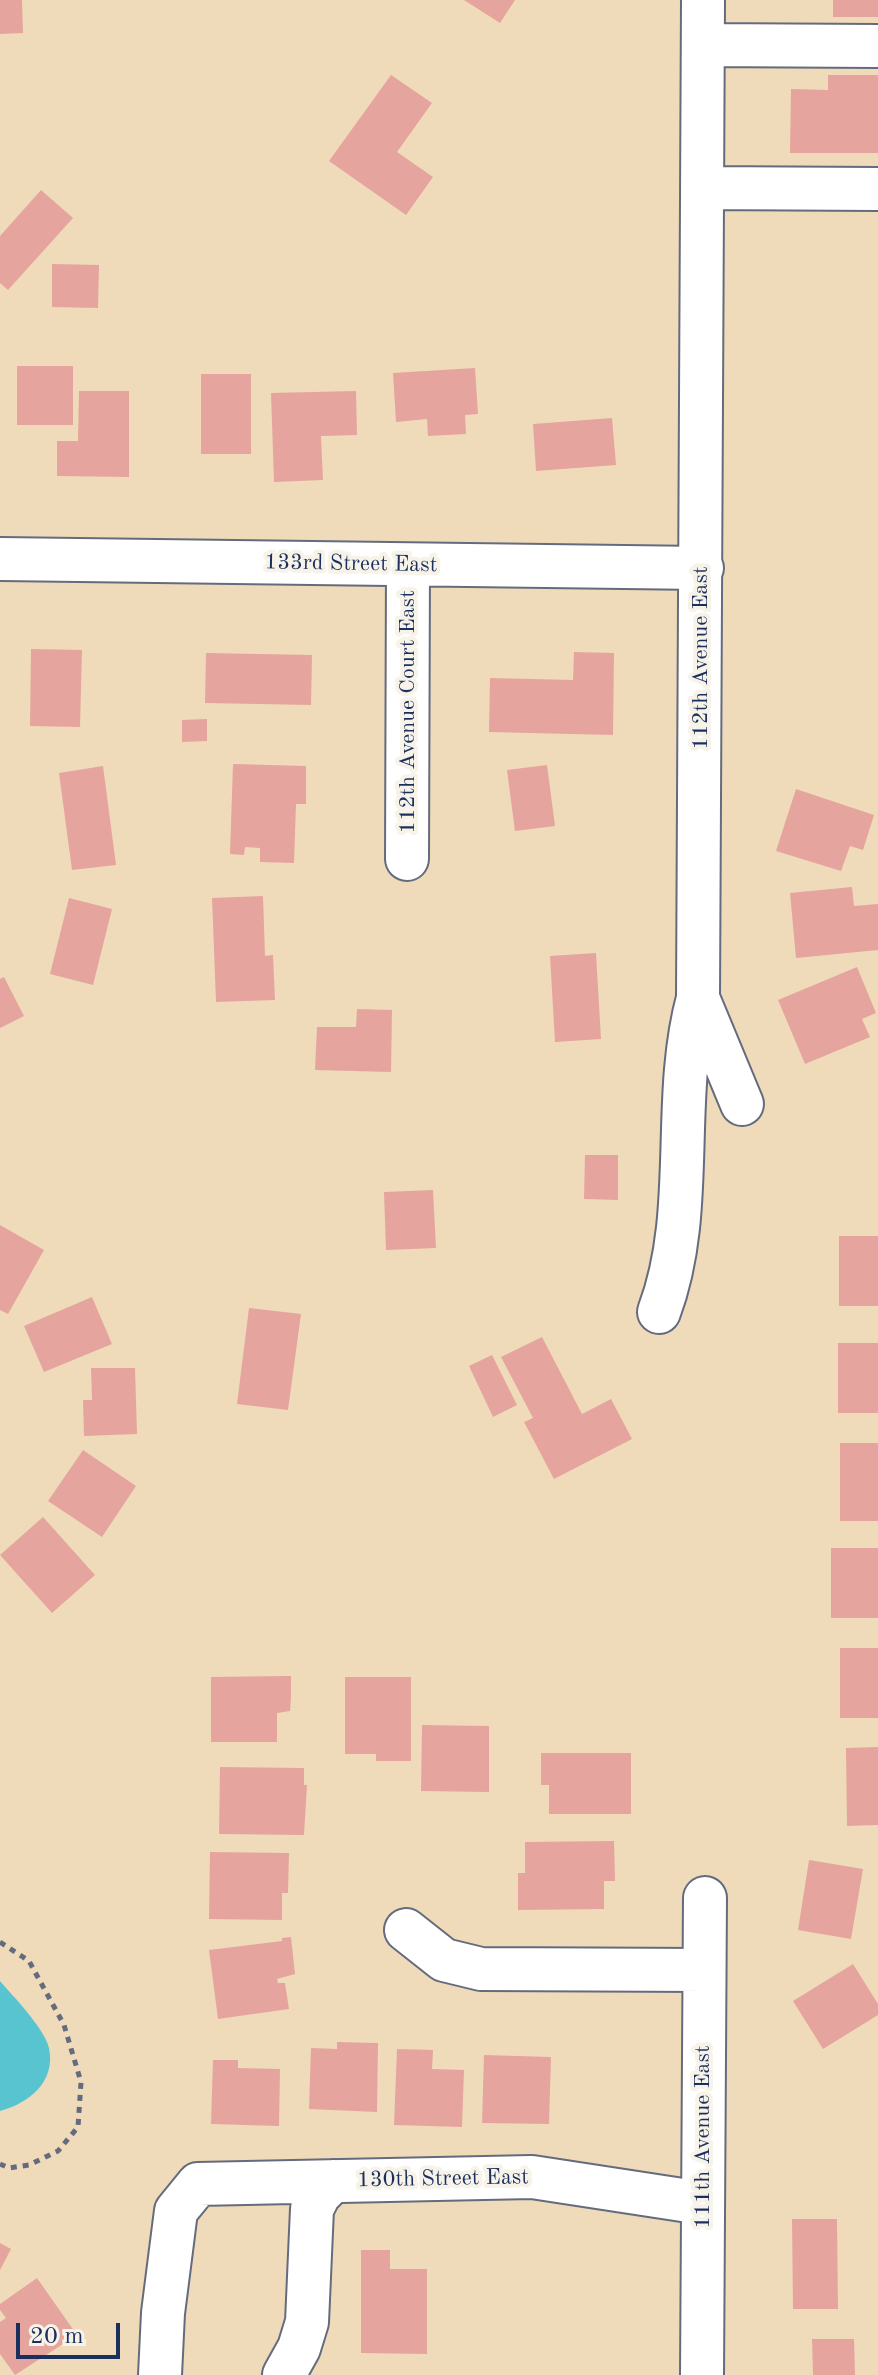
<!DOCTYPE html>
<style>
body{margin:0}
#map{position:relative;width:878px;height:2375px;overflow:hidden;background:#efdbb9;font-family:"Old Standard TT",serif}
canvas{display:block}
.scale{position:absolute;left:16px;top:2323px;width:104px;height:36px;box-sizing:border-box;border:4px solid #1b2f5e;border-top:0;padding-left:10px;font-size:24px;line-height:28px;white-space:nowrap;color:#1b2f5e;-webkit-text-stroke:6px #f7f3e8;paint-order:stroke}
</style>
<div id="map">
<canvas width="878" height="2375"></canvas>
<div class="scale">20 m</div>
</div>
<script>
const ctx = document.querySelector('canvas').getContext('2d');
ctx.lineJoin = 'round';
function fill(path, color) {
  ctx.fillStyle = color;
  ctx.fill(path, 'evenodd');
}
function strokePath(path, color, width, dash) {
  ctx.strokeStyle = color;
  ctx.lineWidth = width;
  ctx.lineCap = dash ? 'butt' : 'round';
  ctx.setLineDash(dash || []);
  ctx.stroke(path);
}
function drawText(font, color, halo, rows, align = 'center') {
  ctx.font = font + ' "Old Standard TT",serif';
  ctx.lineWidth = 8;
  ctx.setLineDash([]);
  ctx.textBaseline = 'middle';
  ctx.strokeStyle = halo;
  ctx.fillStyle = color;
  for (const [text, x, y, turn = 0] of rows) {
    ctx.save();
    ctx.translate(x, y);
    ctx.rotate((+turn || 0) * Math.PI / 180);
    ctx.textAlign = isNaN(turn) ? turn : align;
    if (halo) ctx.strokeText(text, 0, 0);
    ctx.fillText(text, 0, 0);
    ctx.restore();
  }
}
const water = new Path2D(`
 M0,1981C13,1996 45,2029 49,2048C56,2082 29,2103 0,2111Z`);
const building = new Path2D(`
 M0,0H22L23,33L0,34Z
 M464,0H515L500,23Z
 M833,0H878V17H833Z
 M391,75L432,103L397,152L433,177L406,215L329,161Z
 M828,75H878V153H790L791,89L828,90Z
 M41,190L73,218L8,290L0,283V236Z
 M52,264L99,265L98,308L52,307Z
 M17,366H73V425H17Z
 M475,368L478,414L465,415L466,434L428,436L427,419L396,422L393,373Z
 M201,374H251V454H201Z
 M79,391H129V477L57,476V441H78Z
 M356,391L357,435L321,436L323,480L274,482L271,393Z
 M612,418L616,465L536,471L533,424Z
 M31,649L82,650L80,727L30,726Z
 M574,652L614,653L613,735L489,732L490,678L573,680Z
 M206,653L312,655L311,705L205,703Z
 M207,719V741L182,742V720Z
 M233,764L306,766V804H296L294,863L260,862V848L245,847L244,855L230,854Z
 M547,765L555,826L515,831L507,770Z
 M103,766L116,865L72,870L59,773Z
 M796,789L874,815L863,850L850,846L841,871L776,851Z
 M852,887L854,906L878,904V950L796,958L790,893Z
 M263,896L265,956L273,955L275,1000L216,1002L212,898Z
 M69,898L112,909L93,985L50,974Z
 M596,953L601,1039L555,1042L550,956Z
 M857,967L876,1013L862,1019L870,1037L805,1064L778,1000Z
 M4,977L24,1016L0,1028V979Z
 M357,1009L392,1010L391,1072L315,1070L317,1027H356Z
 M585,1155H618V1200L584,1199Z
 M433,1190L436,1248L386,1250L384,1192Z
 M0,1225L44,1250L8,1314L0,1310Z
 M839,1236H878V1306H839Z
 M92,1297L112,1344L44,1372L24,1326Z
 M249,1308L301,1314L288,1410L237,1404Z
 M542,1337L582,1414L611,1399L632,1439L554,1479L524,1422L533,1418L501,1357Z
 M838,1343H878V1413H838Z
 M492,1355L517,1405L493,1417L469,1366Z
 M91,1368H135L137,1434L84,1436L83,1400H92Z
 M840,1443H878V1521H840Z
 M83,1450L136,1486L102,1537L48,1501Z
 M43,1517L95,1575L52,1613L0,1555Z
 M831,1548H878V1618H831Z
 M840,1648H878V1718H840Z
 M284,1676H291V1697L290,1711L277,1713V1742H211V1677Z
 M345,1677H411V1761H376V1754H345Z
 M422,1725L489,1726V1792L421,1791Z
 M878,1747V1825L847,1826L846,1748Z
 M541,1753H631V1814H549V1785H541Z
 M220,1767L304,1768V1785H307L304,1835L219,1834Z
 M614,1841L615,1881H604V1909L518,1910V1873H525V1842Z
 M210,1852L289,1853L288,1893H282V1920L209,1919Z
 M809,1860L863,1869L851,1939L798,1930Z
 M291,1937L295,1974L277,1979L278,1983H285L289,2009L218,2019L209,1950L282,1941V1938Z
 M853,1964L878,2004V2015L823,2049L793,2001Z
 M337,2042L378,2043L377,2112L309,2109L311,2048L337,2049Z
 M397,2049L433,2050L432,2069L464,2070L462,2127L394,2125Z
 M484,2055L551,2057L549,2124L482,2123Z
 M213,2060H238V2068L280,2069L279,2126L211,2124Z
 M792,2219H837L838,2309H793Z
 M0,2243L11,2249L0,2270Z
 M361,2250H390V2269H427V2354L361,2353Z
 M37,2278L77,2335L15,2375L0,2354V2322L6,2318L0,2310V2304Z
 M812,2339H854L855,2375H813Z`);
const path = new Path2D(`
 M0,1942L29,1961L64,2025L81,2082L78,2127L58,2151L29,2165L9,2168L0,2164`);
const minor = new Path2D(`
 M703,45L878,46
 M703,188L878,189
 M0,559L702,568
 M407,859L408,565
 M698,998L742,1104
 M659,1312C697,1211 670,1101 698,998L703,0
 M406,1930L444,1960L481,1969L704,1970
 M160,2375L163,2313L176,2211L198,2184L532,2177L702,2203
 M284,2375L299,2348L307,2322L312,2209L319,2195L333,2181
 M702,2375L705,1898`);
const streetNames = [
 ["133rd Street East",351,564,1],
 ["112th Avenue East",701,658,-90],
 ["112th Avenue Court East",408,712,-90],
 ["111th Avenue East",703,2137,-90],
 ["130th Street East",443,2179,-1]
];
fill(water, '#57c4cf');
fill(building, '#e5a59e');
strokePath(minor, '#656b7e', 46);
strokePath(path, '#656b7e', 5, [6, 6]);
strokePath(minor, '#fff', 42);
drawText('22px', '#1b2f5e', '#f7f3e8', streetNames);
</script>
